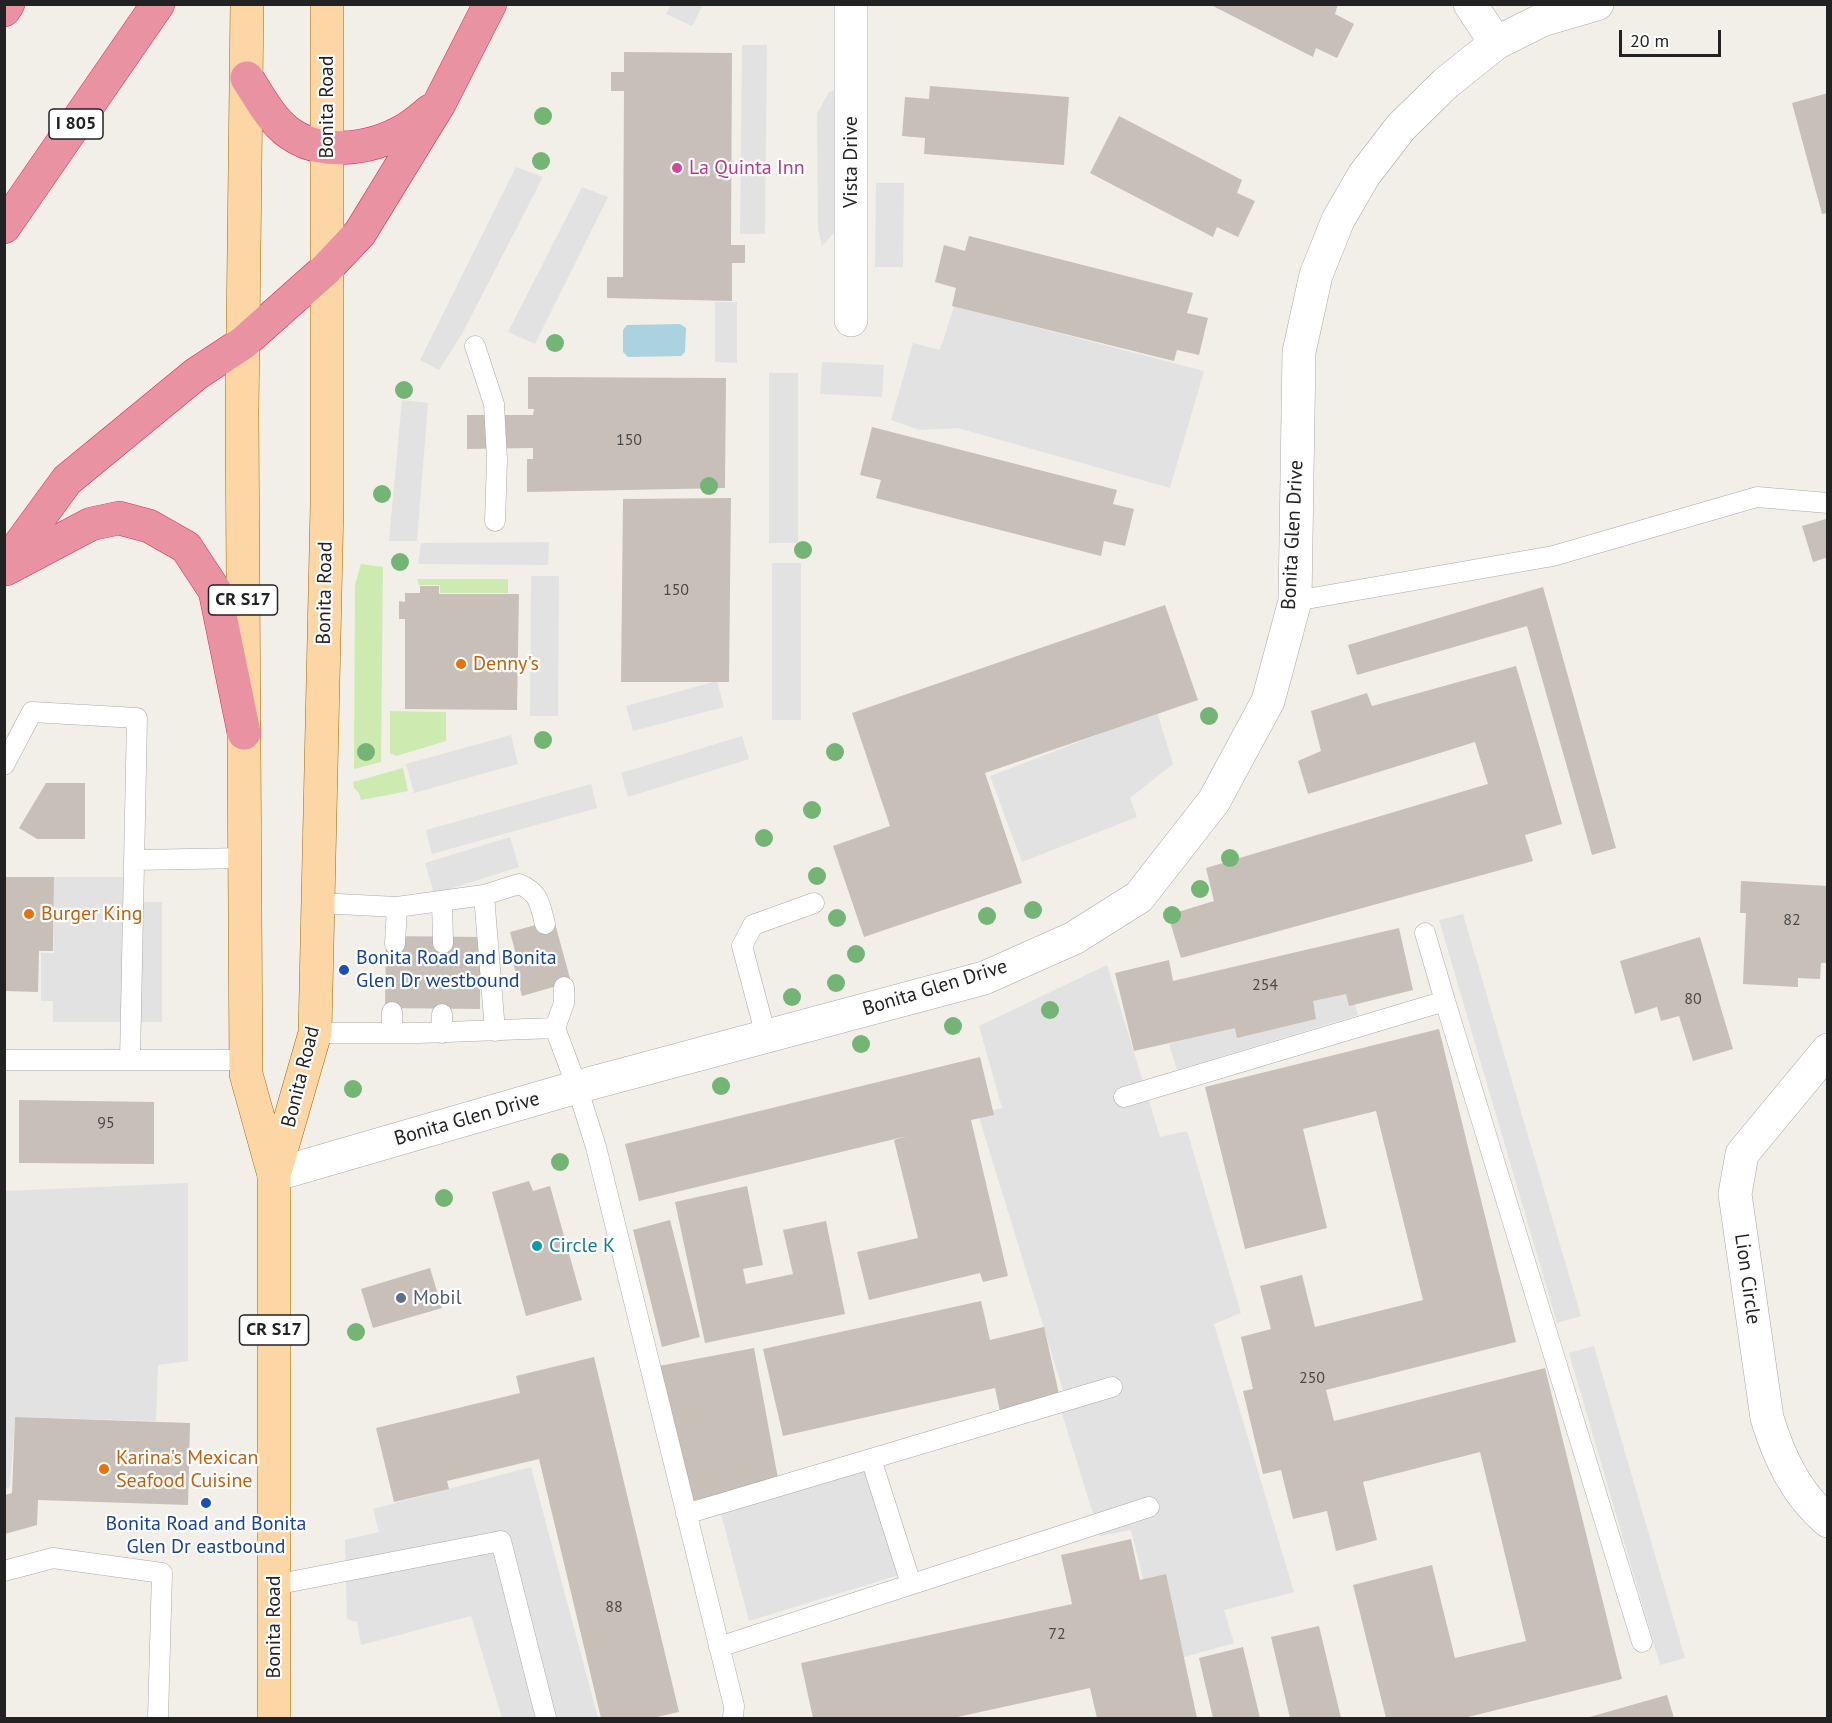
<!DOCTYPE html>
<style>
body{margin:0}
#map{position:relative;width:1832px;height:1723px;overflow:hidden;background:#f2efe9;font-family:"PT Sans",sans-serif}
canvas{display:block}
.frame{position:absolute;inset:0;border:6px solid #222;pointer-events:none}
.scale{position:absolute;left:1619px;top:30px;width:102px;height:27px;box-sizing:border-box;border:3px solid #222;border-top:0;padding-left:8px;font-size:18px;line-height:21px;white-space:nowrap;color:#222;-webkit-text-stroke:4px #fff;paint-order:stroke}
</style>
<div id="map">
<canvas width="1832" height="1723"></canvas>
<div class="frame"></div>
<div class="scale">20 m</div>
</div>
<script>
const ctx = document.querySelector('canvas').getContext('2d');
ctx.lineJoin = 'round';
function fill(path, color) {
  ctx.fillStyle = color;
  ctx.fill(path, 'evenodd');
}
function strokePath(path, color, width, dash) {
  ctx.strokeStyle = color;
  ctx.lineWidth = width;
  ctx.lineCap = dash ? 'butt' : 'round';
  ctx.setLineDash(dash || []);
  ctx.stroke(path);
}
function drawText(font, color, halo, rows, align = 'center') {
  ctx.font = font + ' "PT Sans",sans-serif';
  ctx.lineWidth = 4.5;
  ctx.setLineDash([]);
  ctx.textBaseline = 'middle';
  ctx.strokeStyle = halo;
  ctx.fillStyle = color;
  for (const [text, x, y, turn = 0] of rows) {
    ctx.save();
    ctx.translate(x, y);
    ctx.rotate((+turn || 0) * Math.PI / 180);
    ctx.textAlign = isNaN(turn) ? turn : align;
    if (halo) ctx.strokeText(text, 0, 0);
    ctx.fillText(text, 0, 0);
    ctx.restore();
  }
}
const grass = new Path2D(`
 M361,564L383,567L381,762L354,769L355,585Z
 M417,579H508V593H440V585H419Z
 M390,711L446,712V741L396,756L390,753Z
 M403,768L408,791L361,800L359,793L354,788L353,782Z`);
const parking = new Path2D(`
 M671,5V4L703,5L692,26L666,14Z
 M742,45H767L765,234H740Z
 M840,89L841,225L822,246L818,229L817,114L829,92Z
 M516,167L543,177L463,332L439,370L420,360Z
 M876,183H904L903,267H875Z
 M582,187L608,197L535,344L508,332Z
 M715,302H737V363L715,362Z
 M954,306L1204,371L1170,488L958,428L920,430L891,420L913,343L940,350Z
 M822,362L884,365L882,397L820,394Z
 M769,373H798V543H769Z
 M402,400L428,403L417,541H389Z
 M549,542L548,565L418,564L421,543Z
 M772,563H801V720H772Z
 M531,576H559L558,716H530Z
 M717,681L724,707L633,731L626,706Z
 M1157,712L1173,764L1130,798L1137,817L1022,862L990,776Z
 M511,735L518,764L414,793L406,764Z
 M742,736L749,759L628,797L621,773Z
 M591,784L597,808L432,854L426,830Z
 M510,837L519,867L434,894L425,863Z
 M54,877H136L137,902H162V1022H53V1001H41V953H54Z
 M1463,914L1581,1316L1557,1323L1439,920Z
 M1107,965L1160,1137L1187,1131L1241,1313L1214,1324L1294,1592L1224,1610L1234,1643L1184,1657L1144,1582L1131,1530L1100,1536L1059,1404L1066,1400L978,1114L1002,1108L979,1026Z
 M1350,988L1358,1015L1177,1070L1169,1044Z
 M188,1183V1361L158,1365L156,1421L15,1417L10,1487L5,1489V1191Z
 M1594,1346L1685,1658L1660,1665L1569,1353Z
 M531,1467L598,1718H502L471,1616L361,1645L357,1622L347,1619L345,1540L379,1532L373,1509Z
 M869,1470L899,1575L749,1621L721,1514Z`);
const water = new Path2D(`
 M680,324L686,328L685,352L681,356L628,357L623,352V330L627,325Z`);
const building = new Path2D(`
 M1209,4H1338L1335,14L1354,24L1337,58L1316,48L1313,57Z
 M624,52L732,53L731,245H745V263H732V301L607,298V277H623L624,91H611V72H624Z
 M930,86L1069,97L1064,165L924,154L925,138L902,136L905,97L929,99Z
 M1828,93V213L1822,214L1792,103Z
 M1119,116L1242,180L1237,193L1255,201L1238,237L1217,227L1213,237L1090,173Z
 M969,236L1193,293L1187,313L1208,318L1199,355L1177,350L1174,361L952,306L956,288L935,282L944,245L965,251Z
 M528,377L726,378L725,488L527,492V459H533V448L467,449V415H533L534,409H528Z
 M872,427L1117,490L1113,504L1134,509L1125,546L1104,541L1101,556L876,498L881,480L860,475Z
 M731,498L729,682H621L623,499Z
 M1826,519L1828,557L1813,562L1802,526Z
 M420,586H439V594H519L517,710L405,709V619H399V601L405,602V593H420Z
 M1543,587L1616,848L1592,855L1527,626L1357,675L1348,645Z
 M1165,605L1198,700L985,773L1022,883L864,937L833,846L890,826L852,713Z
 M1516,666L1562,824L1525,835L1533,861L1181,958L1168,915L1214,901L1206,868L1488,784L1475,742L1308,794L1298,761L1321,751L1311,711L1367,693L1372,706Z
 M46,783H85V839H37L19,828Z
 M4,877H54L53,951H39L38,992L4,991Z
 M1741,881L1828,886V963H1821L1820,979L1798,978V987L1743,984L1746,913H1740Z
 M554,920L571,982L522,996L513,963L518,962L510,932Z
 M1399,928L1413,990L1349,1006L1346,994L1313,1001L1316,1019L1237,1038L1235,1028L1134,1051L1115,973L1169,960L1173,981Z
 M386,936L480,937V1009L385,1008Z
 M1700,937L1733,1049L1693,1061L1679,1016L1661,1021L1657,1007L1635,1014L1620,961Z
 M1439,1029L1516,1342L1326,1390L1334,1421L1545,1368L1622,1679L1464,1718H1386L1353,1585L1432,1565L1455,1658L1526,1641L1480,1452L1363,1482L1377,1540L1336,1551L1327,1511L1293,1519L1281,1470L1263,1474L1243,1391L1253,1389L1241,1337L1271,1329L1260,1286L1302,1275L1315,1327L1423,1300L1376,1111L1303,1129L1327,1228L1245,1249L1205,1087Z
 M980,1057L994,1115L971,1120L1008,1276L983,1282L980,1273L869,1300L857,1252L918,1238L894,1140L907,1136L639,1201L625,1144Z
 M19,1100L154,1102V1164L19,1163Z
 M529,1181L533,1191L550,1186L582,1300L526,1316L492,1192Z
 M747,1186L763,1265L743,1269L746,1284L793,1274L783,1230L826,1221L845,1314L705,1343L675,1202Z
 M670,1220L700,1337L662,1347L633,1230Z
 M430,1268L442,1308L373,1328L361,1289Z
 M981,1301L990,1340L1044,1327L1061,1403L1001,1416L995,1388L783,1436L763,1349Z
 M754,1348L779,1484L685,1502L659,1366Z
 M594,1357L679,1712L652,1718H601L539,1459L447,1481L449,1489L394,1502L376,1428L520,1393L516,1376Z
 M15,1417L190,1423L188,1505L38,1500L37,1525L5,1534V1495L12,1493Z
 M1131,1539L1140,1580L1166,1574L1197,1718H1097L1090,1688L953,1718H813L801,1663L1072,1604L1061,1555Z
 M1319,1626L1341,1718H1290L1271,1637Z
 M1243,1647L1260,1718H1213L1199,1658Z
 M1667,1695L1674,1718H1586Z`);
const lane = new Path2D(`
 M475,346L494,404L497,460L495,521
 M1295,601L1553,556L1757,497L1828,503
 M4,765L32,712L137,718L130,1060
 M135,860L245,858
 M484,895L519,884C539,892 540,904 545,924
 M442,901L443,943
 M318,903L397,907L484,895L495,1031
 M1425,933L1445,1001
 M395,944L397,907
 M555,1028L564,1003V987
 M315,1033H418L555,1028L577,1087L596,1147L734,1706L733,1718
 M392,1033V1012
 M442,1033V1014
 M766,1036L742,946L753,925L814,903
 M4,1060H246
 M1124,1097L1445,1001L1642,1642
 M871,1459L911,1584
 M686,1514L1112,1387
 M4,1571L53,1558L162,1573L158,1718
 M274,1585L501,1541L546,1718
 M719,1647L1149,1507`);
const street = new Path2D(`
 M851,4V320
 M1470,4L1496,43
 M1828,1050L1742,1154L1735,1194L1767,1418C1779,1457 1796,1494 1828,1521
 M274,1175L577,1087L984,978L1074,938L1139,897L1214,801L1268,701L1295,601L1299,352L1316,275L1338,220L1364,175L1401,127L1446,83L1496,43L1542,20L1597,4`);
const primary = new Path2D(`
 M247,4L242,413L246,1074L274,1175
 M274,1718V1175L315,1033L327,506V4`);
const highway = new Path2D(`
 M4,10L8,4
 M247,78C257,93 266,111 279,124C312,159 370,151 408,128C416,123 423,117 430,111
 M4,227L158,4
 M4,566L67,480L196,374L243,343L326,269L360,233L439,104L490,4
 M6,569L91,524L119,518L149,526L186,547L215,591L244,733`);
const trees = [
 [543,116],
 [541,161],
 [555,343],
 [404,390],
 [709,486],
 [382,494],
 [803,550],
 [400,562],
 [1209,716],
 [543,740],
 [366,752],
 [835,752],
 [812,810],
 [764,838],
 [1230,858],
 [817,876],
 [1200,889],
 [1033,910],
 [1172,915],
 [987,916],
 [837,918],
 [856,954],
 [836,983],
 [792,997],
 [1050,1010],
 [953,1026],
 [861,1044],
 [721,1086],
 [353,1089],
 [560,1162],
 [444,1198],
 [356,1332]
];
const markers = [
 [677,168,6,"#d1479c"],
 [461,664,6,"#e8710a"],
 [29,914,6,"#e8710a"],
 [344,970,6,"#1a4fb4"],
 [537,1246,6,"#0f9aa8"],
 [401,1298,6,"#5c6f8a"],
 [104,1469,6,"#e8710a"],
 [206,1503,6,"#1a4fb4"]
];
const numberNames = [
 ["150",629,440],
 ["150",676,590],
 ["82",1792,920],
 ["254",1265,985],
 ["80",1693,999],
 ["95",106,1123],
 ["250",1312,1378],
 ["88",614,1607],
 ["72",1057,1634]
];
const shields = [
 [76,124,54],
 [243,600,69],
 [274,1330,69]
];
const shieldNames = [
 ["I 805",76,124],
 ["CR S17",243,600],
 ["CR S17",274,1330]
];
const streetNames = [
 ["Bonita Road",327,107,-90],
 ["Vista Drive",851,162,-90],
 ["Bonita Glen Drive",1293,535,-87],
 ["Bonita Road",325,593,-89],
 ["Bonita Glen Drive",935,988,-17],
 ["Bonita Road",301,1077,-76],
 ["Bonita Glen Drive",467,1119,-16],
 ["Lion Circle",1747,1279,82],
 ["Bonita Road",274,1627,-90]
];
const hotelNames = [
 ["La Quinta Inn",689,168]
];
const foodNames = [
 ["Denny's",473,664],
 ["Burger King",41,914],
 ["Karina's Mexican",116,1458],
 ["Seafood Cuisine",116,1481]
];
const transitNames = [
 ["Bonita Road and Bonita",356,958],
 ["Glen Dr westbound",356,981],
 ["Bonita Road and Bonita",206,1524,"center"],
 ["Glen Dr eastbound",206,1547,"center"]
];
const cultureNames = [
 ["Circle K",549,1246]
];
const serviceNames = [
 ["Mobil",413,1298]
];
fill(grass, '#cdebb0');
fill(parking, '#e2e2e2');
fill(water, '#aad3df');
fill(building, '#c7bfb8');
strokePath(lane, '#a9a9a9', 21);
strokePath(street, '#a9a9a9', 34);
strokePath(primary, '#a06b00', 34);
strokePath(highway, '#dc2a67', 34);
strokePath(lane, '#fff', 20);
strokePath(street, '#fff', 33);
strokePath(primary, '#fcd6a4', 33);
strokePath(highway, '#e892a2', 33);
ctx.fillStyle = '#74b475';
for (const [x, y] of trees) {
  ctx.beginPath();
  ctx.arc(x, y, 9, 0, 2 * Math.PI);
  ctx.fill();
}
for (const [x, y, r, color] of markers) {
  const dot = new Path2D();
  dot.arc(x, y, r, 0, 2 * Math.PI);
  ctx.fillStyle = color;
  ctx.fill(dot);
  strokePath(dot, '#fff', 2);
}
drawText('16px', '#4b4948', null, numberNames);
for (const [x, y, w] of shields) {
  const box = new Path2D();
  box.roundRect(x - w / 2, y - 15, w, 30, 4.5);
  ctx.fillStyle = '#fff';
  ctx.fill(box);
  strokePath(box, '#222', 1.5);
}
drawText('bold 18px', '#222', null, shieldNames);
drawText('20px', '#222', '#fff', streetNames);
drawText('20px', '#b23c85', '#fff', hotelNames, 'left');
drawText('20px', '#c56008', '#fff', foodNames, 'left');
drawText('20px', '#164399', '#fff', transitNames, 'left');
drawText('20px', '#0d838f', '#fff', cultureNames, 'left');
drawText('20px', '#4e5e75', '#fff', serviceNames, 'left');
</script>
